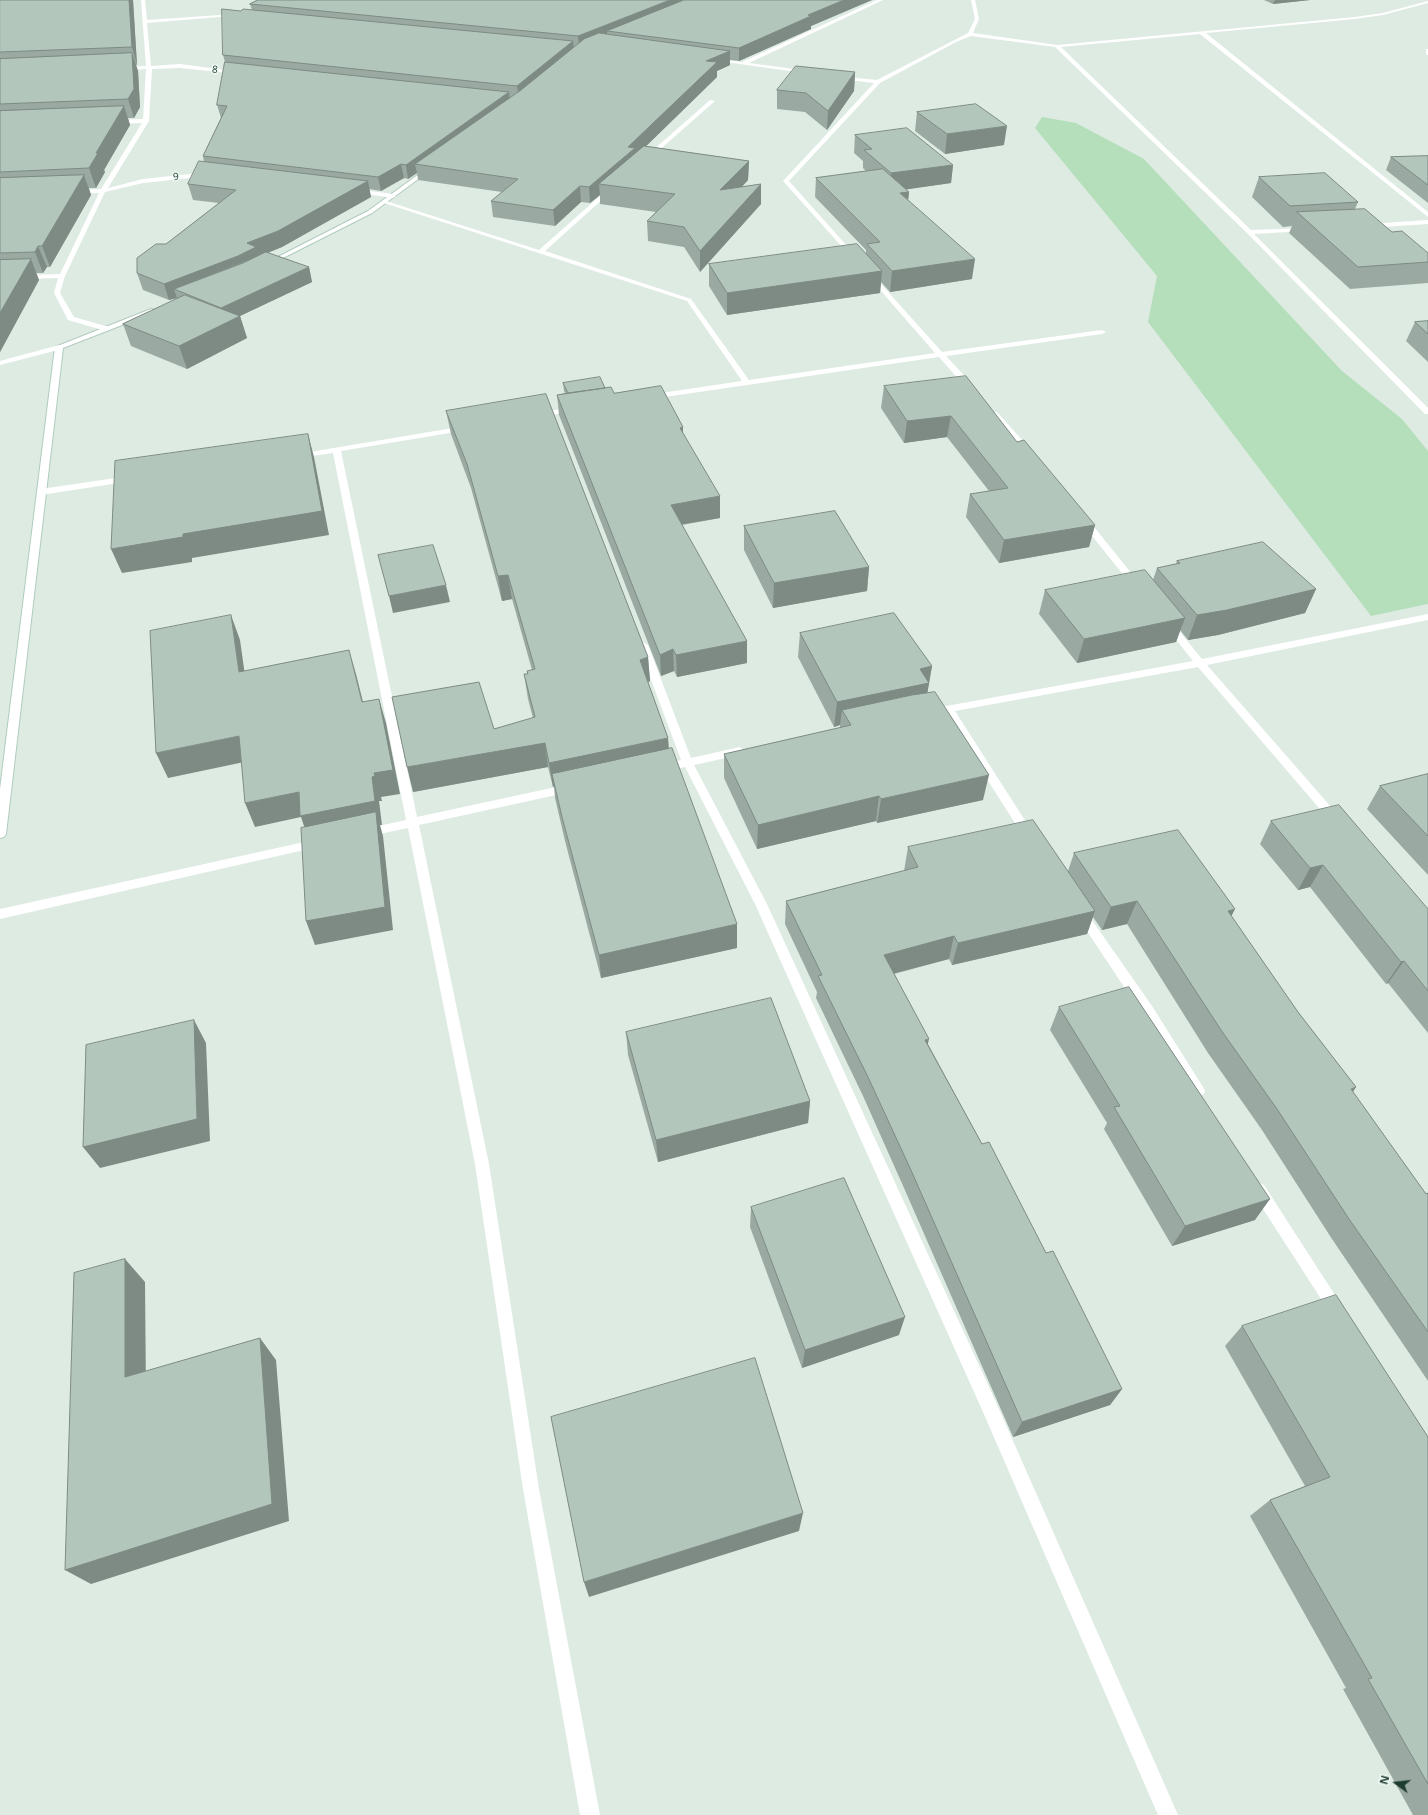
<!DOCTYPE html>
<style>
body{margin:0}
#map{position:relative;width:1428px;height:1815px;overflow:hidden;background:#deebe3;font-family:"Open Sans",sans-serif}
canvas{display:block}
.north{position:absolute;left:1376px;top:1763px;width:40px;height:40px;-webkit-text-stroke:3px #eef8f2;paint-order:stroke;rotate:285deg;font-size:11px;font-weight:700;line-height:16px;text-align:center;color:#1e3c30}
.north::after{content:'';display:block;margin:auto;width:14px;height:18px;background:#1e3c30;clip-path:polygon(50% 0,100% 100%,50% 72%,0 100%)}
</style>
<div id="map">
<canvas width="1428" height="1815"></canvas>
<div class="north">N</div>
</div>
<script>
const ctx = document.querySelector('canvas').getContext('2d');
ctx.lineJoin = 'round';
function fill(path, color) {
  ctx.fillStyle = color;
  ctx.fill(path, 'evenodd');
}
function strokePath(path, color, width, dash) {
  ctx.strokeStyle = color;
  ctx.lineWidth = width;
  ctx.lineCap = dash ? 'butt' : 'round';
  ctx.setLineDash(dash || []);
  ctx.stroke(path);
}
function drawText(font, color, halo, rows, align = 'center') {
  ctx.font = font + ' "Open Sans",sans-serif';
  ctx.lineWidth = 3;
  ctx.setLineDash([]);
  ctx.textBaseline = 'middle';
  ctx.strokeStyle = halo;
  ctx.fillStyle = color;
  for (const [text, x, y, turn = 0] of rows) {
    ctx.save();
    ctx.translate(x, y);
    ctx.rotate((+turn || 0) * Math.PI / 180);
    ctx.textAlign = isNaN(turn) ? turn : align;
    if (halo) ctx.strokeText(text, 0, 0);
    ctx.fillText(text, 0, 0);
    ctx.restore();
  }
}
const green = new Path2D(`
 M1042,117L1076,123L1144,159L1342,371L1402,419L1428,451V604L1371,616L1148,322L1157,276L1035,128Z`);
const street = new Path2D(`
 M141,0H145L147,20L220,15L241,18L239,19L220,17L147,23L151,66L180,64L241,72L238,74L180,68L152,69L149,121L108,188L143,179L209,172L212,174L209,176L143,183L105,192L65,276L60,293L74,317L109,327L110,329L106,331L68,320L54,293L58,278L0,280V276L60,274L99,193L75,194L72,192L75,190L101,189L142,123L113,124L110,122L113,120L143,119L146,69L121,71L118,69L121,67L146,66Z
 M877,0H883L749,63L809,71L811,74L711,60L714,58L742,62Z
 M971,0H975L979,19L973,33L1057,45L1355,17L1383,13L1428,1V3L1383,15L1355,19L1206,33L1428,212V217L1200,34L1061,47L1251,230L1308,228L1309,229L1306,231L1254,234L1428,408V414H1425L1247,233L1055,47L971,36L956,42L880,83L789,181L857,257L852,258L783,181L874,83L839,79L837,76L877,80L968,33L975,19Z
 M1426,49H1428V55L1426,54Z
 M710,100L715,101L648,160H644V158Z
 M609,188L614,189L545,251L691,299L749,380L935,353L868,276L867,275L870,273L872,274L942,352L1102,330L1106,332L1102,334L946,356L974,386V390H968L939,357L651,399H648V395L742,381L687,301L381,202L386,201L539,250Z
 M354,189L393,194L396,196L393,198L352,192V190Z
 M1428,220V224L1368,228L1365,226L1368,224Z
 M59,345H62V349L0,365V361Z
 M574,407L578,409L577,411L536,417L532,415L536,413Z
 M991,412H997L1032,451V455H1026L991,416Z
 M465,426L469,428L468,430L341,451L417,817L570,784L574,785L576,788L574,791L570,792L419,825L489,1164L539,1489L600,1815H580L523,1489L475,1164L408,828L365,837L361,836L359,833L361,830L365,829L406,820L333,453L298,458L294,456L298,454Z
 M129,476L133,479L132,481L41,495L37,492L41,489Z
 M1083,516L1086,517L1140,584L1142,586L1140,588H1134L1080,521L1079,519Z
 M1428,614V620L1207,665L1339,816L1341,819L1339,822H1331L1198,667L955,711L1033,833L1035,836L1033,839H1025L945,713L930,715L925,712L930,709L1193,661L1163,623L1168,620L1171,621L1202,659Z
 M643,642L648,645L691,758L740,747L745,751L740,755L694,765L767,904L995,1400L1178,1815H1158L983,1412L755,904L685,767L662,772L658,771L657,768L658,765L681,760L638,645Z
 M318,839L322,840L324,843L322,846L0,919V909Z
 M1081,908L1085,910L1152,1006L1203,1087L1205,1091L1203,1095L1198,1097L1193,1095L1142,1014L1077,916L1075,913L1077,910Z
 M1259,1183L1264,1185L1342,1306L1345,1311L1342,1316L1337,1318L1332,1316L1254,1195L1252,1190L1254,1185Z`);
const secondary = new Path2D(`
 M430,166L433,168L432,169L372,213L269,265L264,264L368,211Z
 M151,309L158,311L63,348L6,834L4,837L0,838V789L55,347Z`);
const wall = new Path2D(`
 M0,0H133L137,65H136L138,71L140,107L134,118H128L130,125L104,170L105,172L96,188H89L91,195L50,267H47L43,273H36L39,280L0,352Z
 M258,0H872L811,26V29L739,61L730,60V65L717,71V77L646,146L749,161L748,180L742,187L761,184V204L700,272L684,247L648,241L647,221L656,212L600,204V195L590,203L581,202L555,226L493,217L491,201L502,192L418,180L417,173L408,179L404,178L381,191L369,189L371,197L282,247L268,253L309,267L312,282L240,316L247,338L187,369L131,346L123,324L177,299V298L169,300L143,290L137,273L166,244L219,203L193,200L188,184L204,162L203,156L221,118L217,105L225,62L223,55L241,11L252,10L250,4Z
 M1264,0H1310L1273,4Z
 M855,72L854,91L827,130L805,112L777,109V90Z
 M917,112L1004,145L945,154L915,131Z
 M855,135L953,165L951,183L906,189L909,192L908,200L972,279L890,292L881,282L880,293L727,315L709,286V264L866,253V250L815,197L816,178L866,171L863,168V161L854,153Z
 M1428,156V203L1386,170L1391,157Z
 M1259,177L1358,202L1355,209L1392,232L1428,253V283L1350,289L1289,233L1292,226L1283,227L1252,197Z
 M1428,321V362L1406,341L1415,322Z
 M563,383L605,388L683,427V433L720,518L682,525L747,663L677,677L674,671L661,676L559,415L557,395L565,393L564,391Z
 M884,386L1017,442L1095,525L1089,547L999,563L966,517L970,494L989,491L947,437L904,443L881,408Z
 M446,411L648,657L650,681L648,682L668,738L669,748L737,948L601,978L565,841L555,798L554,787H553L548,767L413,792L494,729L533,718L528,699L524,674H527L532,670L512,599L502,601L471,488L451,434Z
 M744,526L869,567L867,591L773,608L744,550Z
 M1177,561L1316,589L1305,613L1218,635L1188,640L1180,630L1176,642L1077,663L1039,614L1045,590L1153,580L1157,568L1176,564Z
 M800,633L932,666L927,693L983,800L877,823L876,821L757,849L724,778V754L840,728V725L834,727L798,657Z
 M1428,774V875L1367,809L1380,786Z
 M1271,821L1428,909V1033L1388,983L1386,984L1310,887L1298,890L1260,844Z
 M908,847L1068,871L1074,853L1232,917L1298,1012L1356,1087L1353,1092L1426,1194L1428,1193V1381L1332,1239L1262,1130L1208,1053L1127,924L1102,930L1093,917L1087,934L952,965L949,959L894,974L928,1044L982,1144L1046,1253L1122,1389L1110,1405L1013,1437L904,1188L863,1096L816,998L817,992L785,924L786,901L904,871Z
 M1059,1007L1255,1220L1172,1246L1104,1129L1107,1123L1050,1030Z
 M626,1032L810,1101L808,1123L658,1162L628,1055Z
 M751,1207L899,1335L802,1368L750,1227Z
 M1242,1326L1428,1437V1815H1413L1343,1689L1346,1688L1250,1516L1270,1500L1305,1486L1225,1346Z`);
const shadedWall = new Path2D(`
 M129,0H133L137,65L132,47Z
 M670,0H701L607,31V38L579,49L578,36Z
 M844,0H872L811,26V29L739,61V48L808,15Z
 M1275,0H1310L1273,4Z
 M573,41L574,53L519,98L517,86Z
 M730,51V65L717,71V77L635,157L599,184L600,195L590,203L589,187L706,61Z
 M132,53L138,71L140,107L134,118L128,99Z
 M855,72L854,91L827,130L828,111Z
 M509,92L510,104L415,164L417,173L408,179L406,165Z
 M124,106L130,125L104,170L105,172L96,188L89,168L96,153Z
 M1007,126L1004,145L945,154L947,134Z
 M749,161L748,180L720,210V190Z
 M401,164L404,178L381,191L378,177Z
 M953,165L951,183L889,192L891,173Z
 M84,175L91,195L50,267L42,246Z
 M368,181L371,197L282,247L174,289L177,298L169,300L164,284L247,243Z
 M761,184V204L700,272V251Z
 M580,186L581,202L555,226L553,210Z
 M909,192L907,211L900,193Z
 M38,246L47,267L43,273L35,252Z
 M31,259L39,280L0,352V313Z
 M975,259L972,279L890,292L892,271Z
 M309,267L312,282L240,316L247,338L187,369L179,346L221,308Z
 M882,271L880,293L727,315V293Z
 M951,416L947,437L904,443L907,421Z
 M683,427V448L680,428Z
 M308,434L314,457L329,535L192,558V562L122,573L111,549L183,534Z
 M720,496V518L672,526L671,505Z
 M1095,525L1089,547L999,563L1004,540Z
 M869,567L867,591L773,608L774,583Z
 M508,575L512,599L502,601L498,576Z
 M446,585L450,602L393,613L389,596Z
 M1316,589L1305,613L1218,635L1188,640L1197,615Z
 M231,615L240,640L248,697L239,672Z
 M1185,618L1176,642L1077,663L1084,639Z
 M747,641V663L677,677L676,655Z
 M673,649L674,671L661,676L660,655Z
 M349,650L356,674L369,726L362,702Z
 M648,657L650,681L641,685L640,660Z
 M932,666L925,707L842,710L840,725L834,727L837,702L920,669Z
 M379,699L386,723L400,794L381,797L382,801H379L382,825H380L383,836L393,930L315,945L306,921L309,841L301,817L255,827L245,803L372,777L374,773Z
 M239,736L249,761L168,778L156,753Z
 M668,738L669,762L552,774L554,787H553L549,763Z
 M545,743L548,767L413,792L407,767Z
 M989,775L983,800L877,823L881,799Z
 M879,796L876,821L757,849L758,825Z
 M1323,865L1310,887L1298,890L1310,868Z
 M1137,901L1127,924L1102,930L1111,907Z
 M1235,909L1223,933L1228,911Z
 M1095,911L1087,934L952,965L958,943Z
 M737,924V948L601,978L599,955Z
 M954,936L949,959L880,977L884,955Z
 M1404,961L1388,983L1386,984L1401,962Z
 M194,1020L206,1043L210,1141L100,1168L83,1147Z
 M929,1039L924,1060L925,1040Z
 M1356,1087L1340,1109L1351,1089Z
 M810,1101L808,1123L658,1162L656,1140Z
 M1270,1199L1255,1220L1172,1246L1185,1226Z
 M125,1259L145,1282L146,1397L125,1377Z
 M905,1317L899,1335L802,1368L805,1350Z
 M260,1338L276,1360L289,1521L91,1584L65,1570Z
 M1122,1389L1110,1405L1013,1437L1022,1422Z
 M803,1513L799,1531L589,1597L584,1582Z`);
const building = new Path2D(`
 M0,0H129L132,47L0,52Z
 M258,0H670L578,36L250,4Z
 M684,0H844L808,15L811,16L739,48L607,31Z
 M222,9L241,11L243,9L573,41L517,86L223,55Z
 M599,33L730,51L706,61L717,62L628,147L635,148L589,187L580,186L553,210L491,201L518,179L415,164L521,90L584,39Z
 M132,53L134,89L128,99L0,104V59Z
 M225,62L509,92L406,165L401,164L378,177L203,156L227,106L217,105Z
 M796,66L855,72L828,111L806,93L777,90Z
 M976,104L1007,126L947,134L917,112Z
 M124,106L96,153H98L89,168L0,172V111Z
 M907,128L953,165L891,173L864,150L872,149L855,135Z
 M644,146L749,161L720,190L761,184L700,251L684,227L647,221L675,194L599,184Z
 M1428,156V185L1391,157Z
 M199,161L368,181L278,231L247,243L256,247L238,256L164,284L137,273V258L156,244H166L236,190L188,184Z
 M883,169L909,192L900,193L975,259L892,271L867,244L880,242L816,178Z
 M1325,173L1358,202L1290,206L1259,177Z
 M84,175L42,246H38L35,252L0,253V178Z
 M1365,209L1392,232L1402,231L1428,253V262L1358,267L1297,212Z
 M857,244L882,271L727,293L709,264Z
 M266,252L309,267L221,308L174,289L243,263Z
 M31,259L0,313V260Z
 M185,295L240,316L179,346L123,324Z
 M1428,321V334L1415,322Z
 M966,376L1017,442L1024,440L1095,525L1004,540L970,494L1008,488L951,416L907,421L884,386Z
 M600,377L605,388L568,393L563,383Z
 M661,386L683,427L680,428L720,496L671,505L747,641L676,655L673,649L660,655L557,395L611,387L614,393Z
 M546,394L648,657L640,660L668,738L549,763L545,743L407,767L392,697L479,682L494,729L535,717L524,674H528L527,671L535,669L508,575L498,576L467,464L446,411Z
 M308,434L322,511L183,534V537L111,549L115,461Z
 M835,511L869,567L774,583L744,526Z
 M1263,542L1316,589L1227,610L1197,615L1157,568L1180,563L1177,561Z
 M433,545L446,585L389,596L378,555Z
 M1145,570L1185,618L1084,639L1045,590Z
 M894,613L932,666L920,669L929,683L837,702L800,633Z
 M231,615L239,672L349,650L362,702L379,699L393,770L374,773L375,776L372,777L375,801L300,816L299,792L245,803L239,736L156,753L150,631Z
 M935,692L989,775L881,799L879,796L758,825L724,754L851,725L842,710L912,695Z
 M672,748L737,924L599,955L562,817L552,774Z
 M1428,774V836L1380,786Z
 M1339,805L1428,909V991L1404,961L1401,962L1323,865L1310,868L1271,821Z
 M376,812L385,907L306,921L301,828Z
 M1033,820L1095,911L958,943L954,936L884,955L929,1039L925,1040L982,1144L989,1142L1046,1253L1053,1251L1122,1389L1022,1422L910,1168L867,1075L818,976L822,975L786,901L918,867L908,847Z
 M1178,830L1235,909L1228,911L1298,1012L1356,1087L1351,1089L1426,1194L1428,1193V1332L1349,1219L1277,1109L1221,1030L1137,901L1111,907L1074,853Z
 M1129,987L1270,1199L1185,1226L1114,1107L1120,1106L1059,1007Z
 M771,998L810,1101L656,1140L626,1032Z
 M194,1020L197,1119L83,1147L86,1045Z
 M844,1178L905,1317L805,1350L751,1207Z
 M125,1259V1377L260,1338L272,1504L65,1570L74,1273Z
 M1336,1295L1428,1437V1784L1368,1679L1372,1678L1270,1500L1330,1477L1242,1326Z
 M755,1358L803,1513L584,1582L551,1417Z`);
const farStreetnames = [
 ["8",215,70,6],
 ["9",176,177,-7]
];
fill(green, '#b4dfba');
strokePath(secondary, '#b0ccbe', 2);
fill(street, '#fff');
fill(secondary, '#fff');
fill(wall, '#9aaaa2');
fill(shadedWall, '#7d8b84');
fill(building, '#b3c6bc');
strokePath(building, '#7d8b84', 1);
drawText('10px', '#1e3c30', '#eef8f2', farStreetnames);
</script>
